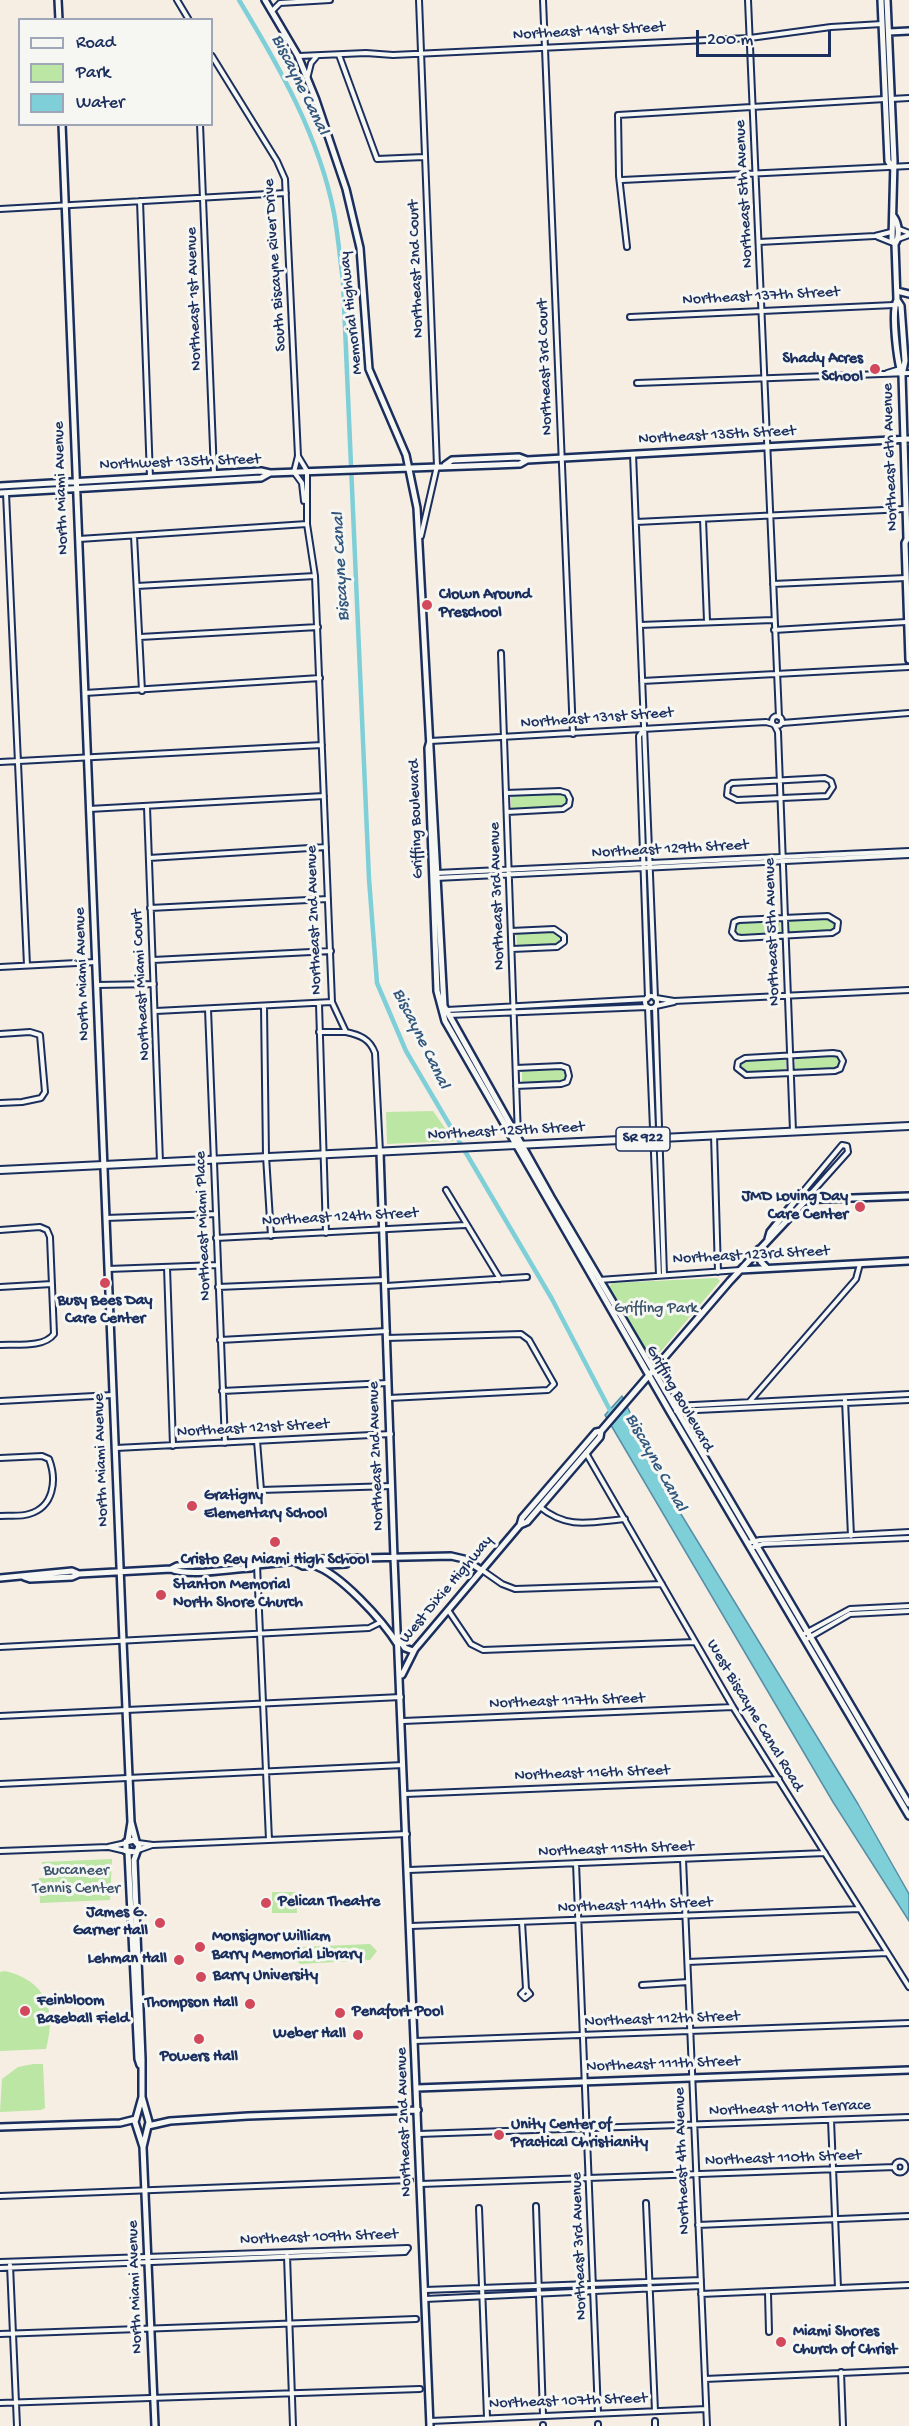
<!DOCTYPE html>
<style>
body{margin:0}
#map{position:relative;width:909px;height:2426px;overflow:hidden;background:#f6eee2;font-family:"Gochi Hand",sans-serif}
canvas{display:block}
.legend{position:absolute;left:18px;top:18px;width:195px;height:108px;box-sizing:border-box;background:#f6f6f2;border:2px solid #9ea6b7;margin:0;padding:8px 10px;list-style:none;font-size:18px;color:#1b2f5e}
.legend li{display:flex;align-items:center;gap:12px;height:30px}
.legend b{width:30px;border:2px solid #9ea6b7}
.scale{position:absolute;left:696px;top:30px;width:135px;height:27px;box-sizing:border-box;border:3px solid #1b2f5e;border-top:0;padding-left:8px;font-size:18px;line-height:21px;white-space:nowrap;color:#1b2f5e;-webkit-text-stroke:4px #f6f6f2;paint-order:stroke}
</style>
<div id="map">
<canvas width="909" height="2426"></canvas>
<ul class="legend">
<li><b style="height:8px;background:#f6f6f2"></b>Road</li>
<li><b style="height:16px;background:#bbe6a3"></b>Park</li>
<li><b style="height:16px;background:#7fcfd9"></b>Water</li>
</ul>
<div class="scale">200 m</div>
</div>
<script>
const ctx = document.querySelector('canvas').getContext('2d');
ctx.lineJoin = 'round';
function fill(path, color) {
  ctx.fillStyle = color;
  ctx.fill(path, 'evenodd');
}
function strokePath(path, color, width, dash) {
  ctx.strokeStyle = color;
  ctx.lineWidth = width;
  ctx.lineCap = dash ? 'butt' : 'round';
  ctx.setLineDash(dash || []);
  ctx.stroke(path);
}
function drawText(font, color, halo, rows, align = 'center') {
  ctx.font = font + ' "Gochi Hand",sans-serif';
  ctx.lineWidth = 6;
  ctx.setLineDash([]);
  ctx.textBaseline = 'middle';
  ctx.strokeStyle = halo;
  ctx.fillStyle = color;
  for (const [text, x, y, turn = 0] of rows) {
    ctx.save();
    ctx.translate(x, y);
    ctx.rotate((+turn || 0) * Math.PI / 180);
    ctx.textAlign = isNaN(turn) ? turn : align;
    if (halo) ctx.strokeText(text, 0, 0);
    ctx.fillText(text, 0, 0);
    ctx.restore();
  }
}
const green = new Path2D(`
 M561,792L567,795L569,801L562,808L511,809V796L514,795Z
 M828,917L836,922L831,932L789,933L790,919Z
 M780,920L781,934L738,936L734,932L737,922Z
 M555,930L561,933L563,938L556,946H517L516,933L520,931Z
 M836,1055L841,1061L836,1069L799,1071L794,1068L796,1056Z
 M783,1057L786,1060V1069C776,1075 747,1077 739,1068L741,1061Z
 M560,1067L565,1069L567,1076L563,1082L522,1083V1070Z
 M433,1111L454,1141L387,1144L386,1112Z
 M717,1278L720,1281L656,1357L650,1358L608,1289L612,1283Z
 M112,1859L110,1900L40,1903L39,1878H43L42,1862Z
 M272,1892H296L297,1913H272Z
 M370,1944L377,1951L370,1960L300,1964L293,1956L295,1950L301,1947Z
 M5,1971C46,1981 57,2009 46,2049L0,2051V1972Z
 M33,2064H43L45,2108L41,2110L0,2112L2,2079L18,2067Z`);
const water = new Path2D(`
 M622,1396L673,1501L858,1804L909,1894V1921L833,1802L605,1415Z`);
const canal = new Path2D(`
 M239,0C279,66 319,136 334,213C338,235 340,259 343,281L369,879L377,983L406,1051L552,1299L612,1414`);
const street = new Path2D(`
 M177,0L189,20
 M419,0L437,466L421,536
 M543,0L573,734
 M748,0L779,717
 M272,11L280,3L330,0
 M339,55L377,159L424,157
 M212,56L277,161L285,179L298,456L294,472L302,483L304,501
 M299,56L366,53L393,55L750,38L831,27L882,24
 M307,79L311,63L317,56
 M891,99L909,98
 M200,124L214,473
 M622,180L909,166
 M140,201L150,477
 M0,209L286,193
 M899,229L909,233
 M878,237L893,243
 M898,239L909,235
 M759,242L875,236L891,232
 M627,247L619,176L618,115L885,99
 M630,317L894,305
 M887,373L900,369
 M637,383L909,373
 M633,454L655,998
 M298,456L307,471V524L315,576L332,1002L346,1032C360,1035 370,1039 375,1053L380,1152
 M6,493L27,965
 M703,519L707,621
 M636,522L905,509
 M134,536L142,691
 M79,539L307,524
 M773,584L906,578
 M137,586L315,576
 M640,625L773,620
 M774,630L906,622
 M140,637L318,627
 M501,653L518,1137
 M642,681L909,667
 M85,693L320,678
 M772 721a5 5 0 1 1 10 0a5 5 0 1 1-10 0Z
 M782,723L909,713
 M775,726L778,732L793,1131
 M644,729L639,736L648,998
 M430,741L766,722L773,724
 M0,762L322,745
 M825,778L831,781L833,787L827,796L737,800L727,795L728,786L732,783Z
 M506,793L560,791L567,793L570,799L569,805L563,809L507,812
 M147,807L160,1162
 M89,809L324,796
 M149,858L326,847
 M436,873L909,851
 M436,878L909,855
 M150,908L328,899
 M828,916L838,922L837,930L832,933L741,938L736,937L732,932L734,922L739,920Z
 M511,931L554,929L564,936V942L557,947L512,949
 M153,960L331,951
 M0,967L96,962
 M97,985L154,984
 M645 1002a6 6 0 1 1 12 0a6 6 0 1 1-12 0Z
 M656,998L674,1001L909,990
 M319,1004L326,1233
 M656,1006L674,1002
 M264,1007L266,1156L271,1236
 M648,1007L659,1275
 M655,1007L664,1275
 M208,1009L225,1443
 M447,1010L647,999
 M156,1011L332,1002
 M449,1015L647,1007
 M319,1032H346
 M0,1034L30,1032L40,1035L45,1092L41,1098L22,1102L0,1103
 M833,1053L839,1054L843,1061L840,1069L835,1071L746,1075L737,1068L738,1062L745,1058Z
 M516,1068L561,1066L567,1068L569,1076L567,1082L561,1084L516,1086
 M714,1135L718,1272
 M446,1190L500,1279
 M796,1200L842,1145L847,1146L848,1152L806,1199
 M106,1218L216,1214
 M0,1230L40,1227L47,1230L50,1237L54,1334C44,1348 16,1344 0,1345
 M216,1238L465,1225
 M167,1267L173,1446
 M108,1269L217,1265
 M599,1280L740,1270
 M386,1286L527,1277
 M0,1287L52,1284
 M218,1287L385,1280
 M387,1338L521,1334L529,1340L554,1384L548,1390L389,1398
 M220,1340L387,1331
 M222,1391L388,1383
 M845,1400L851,1536
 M0,1401L113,1395
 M750,1401L856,1279L860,1264
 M674,1406L909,1394
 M676,1411L909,1400
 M257,1441L261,1490L392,1486
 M116,1448L391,1434
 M586,1453L733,1707L909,1987
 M0,1458L42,1456L49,1459C57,1480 54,1507 29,1514C20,1517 9,1515 0,1516
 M540,1507C568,1530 591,1522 625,1519
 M748,1543L760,1540L909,1532
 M751,1548L763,1544L909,1538
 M257,1565L269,1840
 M482,1570L502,1584L515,1589L662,1584
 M448,1610L471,1644L483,1650L695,1642
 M802,1635L850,1609L909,1606
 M805,1640L850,1614L909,1611
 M0,1647L369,1628L381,1622
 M0,1716L401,1697
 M403,1721L733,1707
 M0,1784L403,1765
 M405,1794L779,1779
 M138,1843L153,1845L407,1834
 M109,1847L126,1851
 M138,1850L152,1845
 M0,1851L108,1847L126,1843
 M683,1859L707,2426
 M576,1863L598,2413
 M409,1870L825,1853
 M522,1922L526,1989L530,1994L525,1998L521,1994L526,1989
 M411,1926L860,1909
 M688,1962L887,1953
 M642,1985L688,1982
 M415,2041L909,2023
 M831,2120L838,2288
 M419,2134L909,2117
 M894.5 2167a5.5 5.5 0 1 1 11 0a5.5 5.5 0 1 1-11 0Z
 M421,2184L895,2167
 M0,2196L410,2180
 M646,2203L655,2411
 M536,2206L543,2415
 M479,2208L487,2417
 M698,2225L909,2216
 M287,2256L293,2426
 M0,2262L408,2248L405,2252L0,2268
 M10,2265L17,2426
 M425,2290L701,2280
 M768,2293L769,2332
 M701,2294L909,2285
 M425,2299L701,2286
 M0,2334L416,2319
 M841,2372L843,2426
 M705,2379L909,2370
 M0,2403L420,2389
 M430,2421L706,2409
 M655,2421V2426
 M598,2424V2426
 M543,2425V2426`);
const secondary = new Path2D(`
 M58,0L59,20
 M265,0L298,56L316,100L346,189L360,248L369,369L406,455L417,508L444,1006L551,1197L909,1804
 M881,0L888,161L892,167
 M887,0L894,161L892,239L895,244L897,300L901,306L905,361L902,375L907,539L905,543L909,660
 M889,32L909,31
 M62,124L123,1641L131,1822L136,1841
 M894,217C899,224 900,237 895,244
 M897,291L909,294
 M897,300C891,311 897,362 902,375
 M445,465L452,460L519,457L527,460L909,439
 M0,486L261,471L270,473L495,465L520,464L527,460
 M0,493L261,478L270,473
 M430,741L428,748L437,991L445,1021L670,1412L909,1816
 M380,1152L394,1558L430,2426
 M768,1239L770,1232L796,1200L909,1196
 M759,1249L761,1262L767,1268
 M740,1270L909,1261
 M520,1525L522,1518L596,1432L601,1431L730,1281L806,1200
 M297,1563L303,1566L346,1564L352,1560
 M313,1565C340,1573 383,1621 398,1645
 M171,1569L177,1566L251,1562L257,1565L318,1559L451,1556L464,1559L481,1570
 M24,1577L30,1579L72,1577L79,1574
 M0,1578L72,1571L79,1574L171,1569C189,1577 230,1569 251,1568L257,1565
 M399,1639L405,1648L413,1651
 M402,1675L415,1649L520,1525L527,1522L600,1437L601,1431
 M128,1841L131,1822
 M128,1852L138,2059L140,2065
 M136,1852L126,1851V1842L134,1840L139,1846L134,1860L142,2059V2097L149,2122L143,2147
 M417,2088L909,2070
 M142,2097L135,2122L143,2147L155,2426
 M148,2126L170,2121L248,2116L418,2110
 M0,2127L120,2123L136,2119`);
const primary = new Path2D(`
 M0,1170L909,1126`);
const markers = [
 [875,369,6,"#d1495b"],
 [427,605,6,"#d1495b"],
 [860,1207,6,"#d1495b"],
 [105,1283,6,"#d1495b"],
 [192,1506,6,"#d1495b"],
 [275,1542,6,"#d1495b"],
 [161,1595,6,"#d1495b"],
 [266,1903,6,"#d1495b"],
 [160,1923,6,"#d1495b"],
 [200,1947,6,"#d1495b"],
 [179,1960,6,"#d1495b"],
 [201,1977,6,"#d1495b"],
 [250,2004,6,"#d1495b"],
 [25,2011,6,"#d1495b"],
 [340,2013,6,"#d1495b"],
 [358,2035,6,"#d1495b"],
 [199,2039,6,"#d1495b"],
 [499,2135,6,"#d1495b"],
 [781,2342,6,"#d1495b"]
];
const shields = [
 [643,1139,54]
];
const shieldNames = [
 ["SR 922",643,1139]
];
const streetNames = [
 ["Northeast 141st Street",589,32,-3],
 ["Northeast 5th Avenue",745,194,-93],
 ["South Biscayne River Drive",276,265,-94],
 ["Northeast 2nd Court",417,269,-92],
 ["Northeast 137th Street",761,297,-3],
 ["Northeast 1st Avenue",195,299,-92],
 ["Memorial Highway",352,313,-96],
 ["Northeast 3rd Court",546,367,-92],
 ["Northeast 135th Street",717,436,-3],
 ["Northeast 6th Avenue",891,457,-92],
 ["Northwest 135th Street",180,463,-2],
 ["North Miami Avenue",62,488,-92],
 ["Northeast 131st Street",597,719,-4],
 ["Griffing Boulevard",417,819,-92],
 ["Northeast 129th Street",670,850,-3],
 ["Northeast 3rd Avenue",498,896,-92],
 ["Northeast 2nd Avenue",315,920,-92],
 ["Northeast 5th Avenue",773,932,-92],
 ["North Miami Avenue",83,974,-92],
 ["Northeast Miami Court",142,985,-93],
 ["Northeast 125th Street",506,1132,-3],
 ["Northeast 124th Street",340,1218,-3],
 ["Northeast Miami Place",204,1226,-92],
 ["Northeast 123rd Street",751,1256,-3],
 ["Griffing Boulevard",679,1399,60],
 ["Northeast 121st Street",253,1429,-3],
 ["Northeast 2nd Avenue",377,1456,-92],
 ["North Miami Avenue",102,1460,-92],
 ["West Dixie Highway",447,1590,-50],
 ["Northeast 117th Street",567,1702,-2],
 ["West Biscayne Canal Road",754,1716,59],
 ["Northeast 116th Street",592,1774,-2],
 ["Northeast 115th Street",616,1850,-2],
 ["Northeast 114th Street",635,1906,-2],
 ["Northeast 112th Street",662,2020,-2],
 ["Northeast 111th Street",663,2065,-2],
 ["Northeast 110th Terrace",790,2109,-2],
 ["Northeast 2nd Avenue",405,2122,-92],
 ["Northeast 110th Street",783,2159,-2],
 ["Northeast 4th Avenue",683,2161,-92],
 ["Northeast 109th Street",319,2238,-2],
 ["Northeast 3rd Avenue",580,2246,-92],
 ["North Miami Avenue",136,2287,-92],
 ["Northeast 107th Street",568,2402,-2]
];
const poiNames = [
 ["Shady Acres",863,360,"right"],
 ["School",863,378,"right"],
 ["Clown Around",439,596],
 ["Preschool",439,614],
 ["JMD Loving Day",848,1198,"right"],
 ["Care Center",848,1216,"right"],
 ["Busy Bees Day",105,1302,"center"],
 ["Care Center",105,1320,"center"],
 ["Gratigny",204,1497],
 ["Elementary School",204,1515],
 ["Cristo Rey Miami High School",275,1561,"center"],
 ["Stanton Memorial",173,1586],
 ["North Shore Church",173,1604],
 ["Pelican Theatre",278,1903],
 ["James G.",148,1914,"right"],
 ["Garner Hall",148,1932,"right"],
 ["Monsignor William",212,1938],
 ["Barry Memorial Library",212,1956],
 ["Lehman Hall",167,1960,"right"],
 ["Barry University",213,1977],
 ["Feinbloom",37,2002],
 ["Baseball Field",37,2020],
 ["Thompson Hall",238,2004,"right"],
 ["Penafort Pool",352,2013],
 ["Weber Hall",346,2035,"right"],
 ["Powers Hall",199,2058,"center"],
 ["Unity Center of",511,2126],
 ["Practical Christianity",511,2144],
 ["Miami Shores",793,2333],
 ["Church of Christ",793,2351]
];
const parkNames = [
 ["Griffing Park",656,1310],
 ["Buccaneer",76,1872],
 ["Tennis Center",76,1890]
];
const waterNames = [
 ["Biscayne Canal",299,85,64],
 ["Biscayne Canal",342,567,-93],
 ["Biscayne Canal",420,1039,64],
 ["Biscayne Canal",655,1463,61]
];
fill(green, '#bbe6a3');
fill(water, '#7fcfd9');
strokePath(water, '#578fa8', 1.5);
strokePath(canal, '#7fcfd9', 4.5);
strokePath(street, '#1b2f5e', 8);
strokePath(secondary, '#1b2f5e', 10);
strokePath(primary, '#1b2f5e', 10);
strokePath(street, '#f6f6f2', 4);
strokePath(secondary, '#f6f6f2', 5);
strokePath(primary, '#f6f6f2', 6);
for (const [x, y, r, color] of markers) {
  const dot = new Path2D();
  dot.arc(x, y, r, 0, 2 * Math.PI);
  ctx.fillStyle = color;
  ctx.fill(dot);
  strokePath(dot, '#f6f6f2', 2);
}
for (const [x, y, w] of shields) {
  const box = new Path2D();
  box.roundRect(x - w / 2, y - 12, w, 24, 4.5);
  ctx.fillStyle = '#f6f6f2';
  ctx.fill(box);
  strokePath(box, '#1b2f5e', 1.5);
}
drawText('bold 15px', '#1b2f5e', null, shieldNames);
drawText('16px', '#1b2f5e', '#f6f6f2', streetNames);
drawText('bold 16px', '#1b2f5e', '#f6f6f2', poiNames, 'left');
drawText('16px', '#3b546c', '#f6f6f2', parkNames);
drawText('italic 18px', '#34577d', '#f6f6f2', waterNames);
</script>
